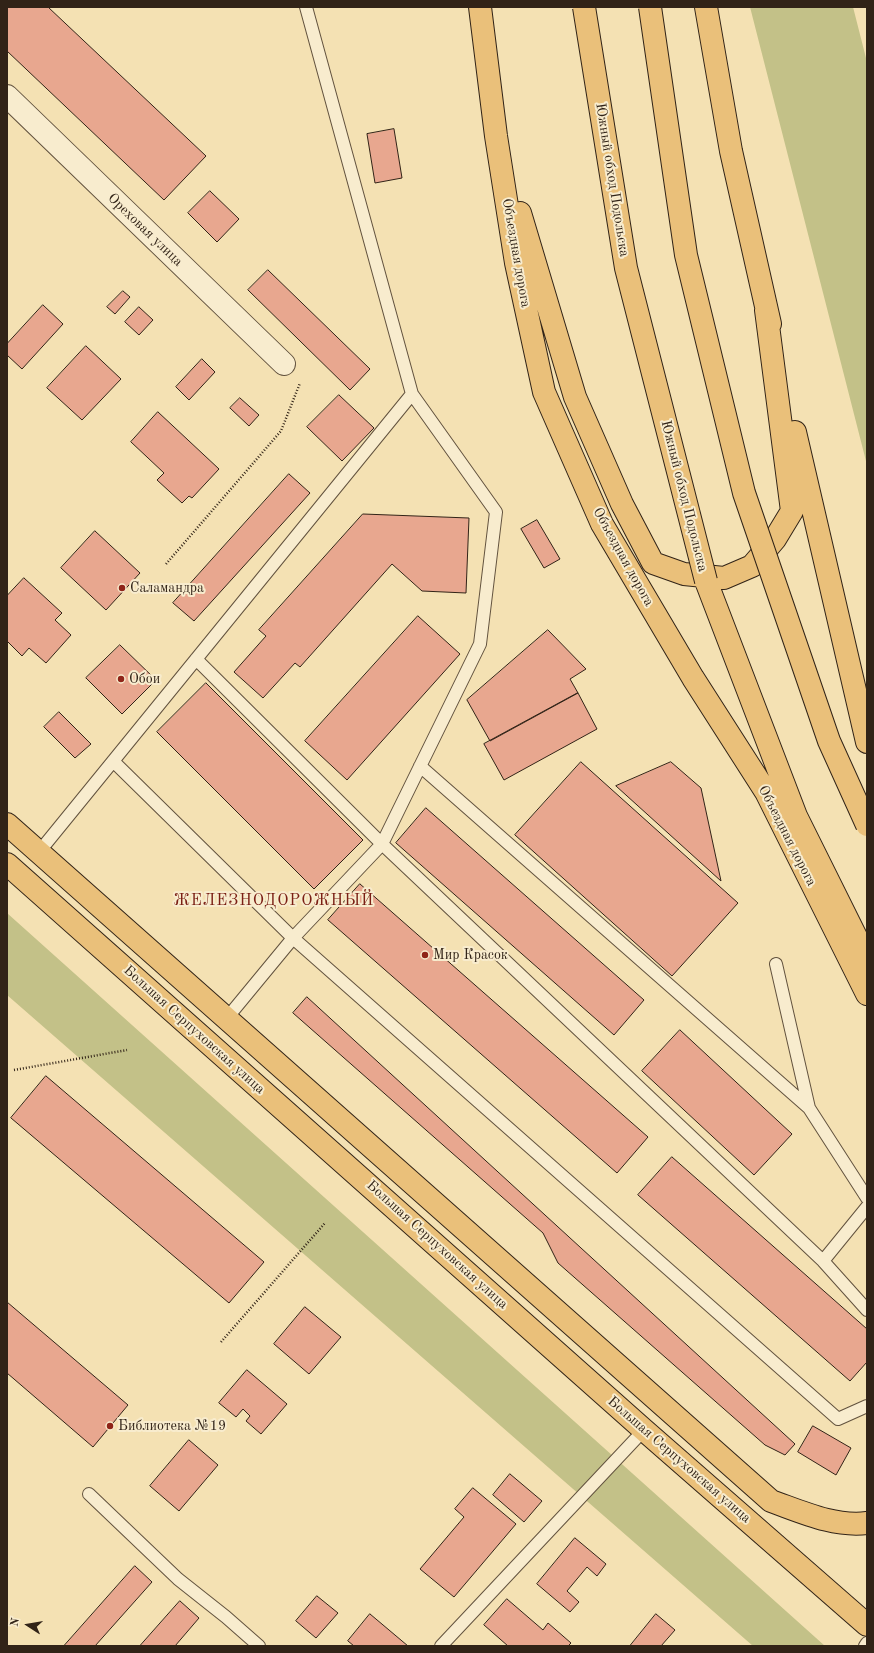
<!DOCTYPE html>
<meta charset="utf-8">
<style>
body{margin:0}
#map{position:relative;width:874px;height:1653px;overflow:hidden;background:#f4e1b3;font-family:"Old Standard TT",serif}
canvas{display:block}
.frame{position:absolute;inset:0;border:8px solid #312317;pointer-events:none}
.north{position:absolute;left:8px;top:1605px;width:40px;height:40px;-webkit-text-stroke:3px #f8ecce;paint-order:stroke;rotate:282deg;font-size:11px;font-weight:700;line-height:16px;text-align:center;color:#312317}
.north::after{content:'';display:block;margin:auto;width:14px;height:18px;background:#312317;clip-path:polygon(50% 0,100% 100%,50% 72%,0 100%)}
</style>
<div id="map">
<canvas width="874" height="1653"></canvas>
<div class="frame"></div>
<div class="north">N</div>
</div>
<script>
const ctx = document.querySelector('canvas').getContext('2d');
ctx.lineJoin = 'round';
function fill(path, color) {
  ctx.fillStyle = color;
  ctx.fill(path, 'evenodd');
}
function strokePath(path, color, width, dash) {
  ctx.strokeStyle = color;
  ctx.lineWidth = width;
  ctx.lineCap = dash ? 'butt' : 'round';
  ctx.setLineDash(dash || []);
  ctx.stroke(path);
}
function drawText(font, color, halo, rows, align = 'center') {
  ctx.font = font + ' "Old Standard TT",serif';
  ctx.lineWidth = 4;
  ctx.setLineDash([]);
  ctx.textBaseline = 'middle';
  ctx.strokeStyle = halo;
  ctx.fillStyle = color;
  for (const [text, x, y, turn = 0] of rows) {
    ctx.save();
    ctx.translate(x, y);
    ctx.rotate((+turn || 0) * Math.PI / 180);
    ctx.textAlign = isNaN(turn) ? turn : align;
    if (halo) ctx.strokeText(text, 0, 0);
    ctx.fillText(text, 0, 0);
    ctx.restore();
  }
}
const green = new Path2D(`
 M750,7H853L867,62V465Z
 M7,913L825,1646H753L7,995Z`);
const building = new Path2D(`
 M7,7H48L206,156L164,200L7,51Z
 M394,129L402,178L375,183L367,134Z
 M210,191L239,219L217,242L188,213Z
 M268,270L370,369L350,390L248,290Z
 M123,291L130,297L115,314L107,307Z
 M43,305L63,324L22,369L7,355V344Z
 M139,307L153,320L139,335L125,322Z
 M86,346L121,379L82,420L47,388Z
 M202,359L215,372L189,400L176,387Z
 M339,395L374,428L342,461L307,427Z
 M240,398L259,415L249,426L230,408Z
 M158,412L219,469L192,498L189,496L182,503L157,480L164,473L131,442Z
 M289,474L310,493L194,621L173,603Z
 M363,514L469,518L466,593L422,591L392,564L300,667L295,663L263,698L234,672L266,636L259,630Z
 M537,520L560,559L544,568L521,529Z
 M95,531L140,573L106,610L61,568Z
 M24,578L62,613L55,620L71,635L46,663L29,648L22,656L7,641V596Z
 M418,616L460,654L347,780L305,741Z
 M548,630L586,669L570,679L578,693L490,741L467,700Z
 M120,645L156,680L122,714L86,678Z
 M206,683L363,840L314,889L157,732Z
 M578,693L597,729L504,780L484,744Z
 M59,712L91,744L75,758L44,727Z
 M581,762L738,903L672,976L515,835Z
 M671,762L701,788L721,881L616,786Z
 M426,808L644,1000L614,1035L396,843Z
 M360,884L648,1137L617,1173L328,920Z
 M307,997L795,1444L785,1455L765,1445L558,1263L543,1233L293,1013Z
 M680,1030L792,1134L754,1175L642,1071Z
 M46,1076L264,1262L229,1303L11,1118Z
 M672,1157L867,1329V1362L850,1381L638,1195Z
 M7,1302L128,1405L93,1447L7,1373Z
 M305,1307L341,1337L309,1374L274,1344Z
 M247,1370L287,1404L261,1434L246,1421L250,1416L243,1409L236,1417L219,1403Z
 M813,1426L851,1448L836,1475L798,1452Z
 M189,1440L218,1465L179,1511L150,1486Z
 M510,1474L542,1501L524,1522L493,1495Z
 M473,1488L516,1524L454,1597L420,1569L464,1517L455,1509Z
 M575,1538L606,1564L597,1576L587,1567L567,1591L579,1602L570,1612L537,1584Z
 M135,1566L152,1582L95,1646H64Z
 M317,1596L338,1613L316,1638L296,1621Z
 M507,1599L543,1630L548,1623L571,1643L568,1646H508L484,1625Z
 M180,1601L199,1618L175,1646H140Z
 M370,1614L408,1646H354L348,1641Z
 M656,1614L675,1630L661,1646H630Z`);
const path = new Path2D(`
 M166,564L281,431L300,383
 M14,1070L127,1050
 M221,1342L325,1223`);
const lane = new Path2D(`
 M196,659L382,844L823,1261L867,1207
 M113,761L293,938L838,1419L867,1406
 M420,766L809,1108L867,1198
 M39,852L412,394L306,7
 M776,964L809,1108
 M227,1018L293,938L382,844L480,644L496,512L412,394
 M823,1261L867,1310
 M89,1494L178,1579L226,1617L259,1646
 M441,1646L644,1430
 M865,1646L867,1643`);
const street = new Path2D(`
 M7,96L284,364`);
const primary = new Path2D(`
 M480,7L496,136L516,263L544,392L602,524L693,678L766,792L867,994
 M706,7L731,151L770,324
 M520,213L575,397L622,504L653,563L684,574L724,578L752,566L775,539L792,511L766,310
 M795,432L867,742
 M706,581L796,816L867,959
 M7,824L771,1501C802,1512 834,1527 867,1523
 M7,864L644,1430L867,1625`);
const primaryBridge = new Path2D(`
 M584,7L626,268L706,581
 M650,7L686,255L744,493L829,741L867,825`);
const markers = [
 [122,588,4,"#8f2418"],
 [121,679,4,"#8f2418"],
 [425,955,4,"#8f2418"],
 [110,1426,4,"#8f2418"]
];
const streetNames = [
 ["Южный обход Подольска",612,180,81],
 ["Ореховая улица",145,230,44],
 ["Объездная дорога",516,253,80],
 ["Южный обход Подольска",684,496,76],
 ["Объездная дорога",623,557,61],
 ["Объездная дорога",787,836,63],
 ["Большая Серпуховская улица",194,1030,42],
 ["Большая Серпуховская улица",437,1245,42],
 ["Большая Серпуховская улица",679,1460,41]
];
const poiNames = [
 ["Саламандра",130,588],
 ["Обои",129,679],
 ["Мир Красок",433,955],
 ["Библиотека №19",118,1426]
];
const quarterNames = [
 ["ЖЕЛЕЗНОДОРОЖНЫЙ",274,901]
];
fill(green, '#c3c188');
fill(building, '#e8a78f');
strokePath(building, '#312317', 1);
strokePath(lane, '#62523e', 14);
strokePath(street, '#62523e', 24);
strokePath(primary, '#312317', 24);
strokePath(path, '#312317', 2.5, [1, 2]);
strokePath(lane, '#f8ecce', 12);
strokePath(street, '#f8ecce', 22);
strokePath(primary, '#eac07a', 22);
strokePath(primaryBridge, '#312317', 24, []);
strokePath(primaryBridge, '#eac07a', 22);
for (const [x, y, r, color] of markers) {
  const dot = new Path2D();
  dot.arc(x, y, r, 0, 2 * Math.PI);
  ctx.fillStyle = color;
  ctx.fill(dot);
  strokePath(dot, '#f8ecce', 1.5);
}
drawText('14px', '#312317', '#f8ecce', streetNames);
drawText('14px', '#312317', '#f8ecce', poiNames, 'left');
ctx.letterSpacing = '1px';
drawText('16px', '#7a1f14', '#f8ecce', quarterNames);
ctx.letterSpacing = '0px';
</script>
